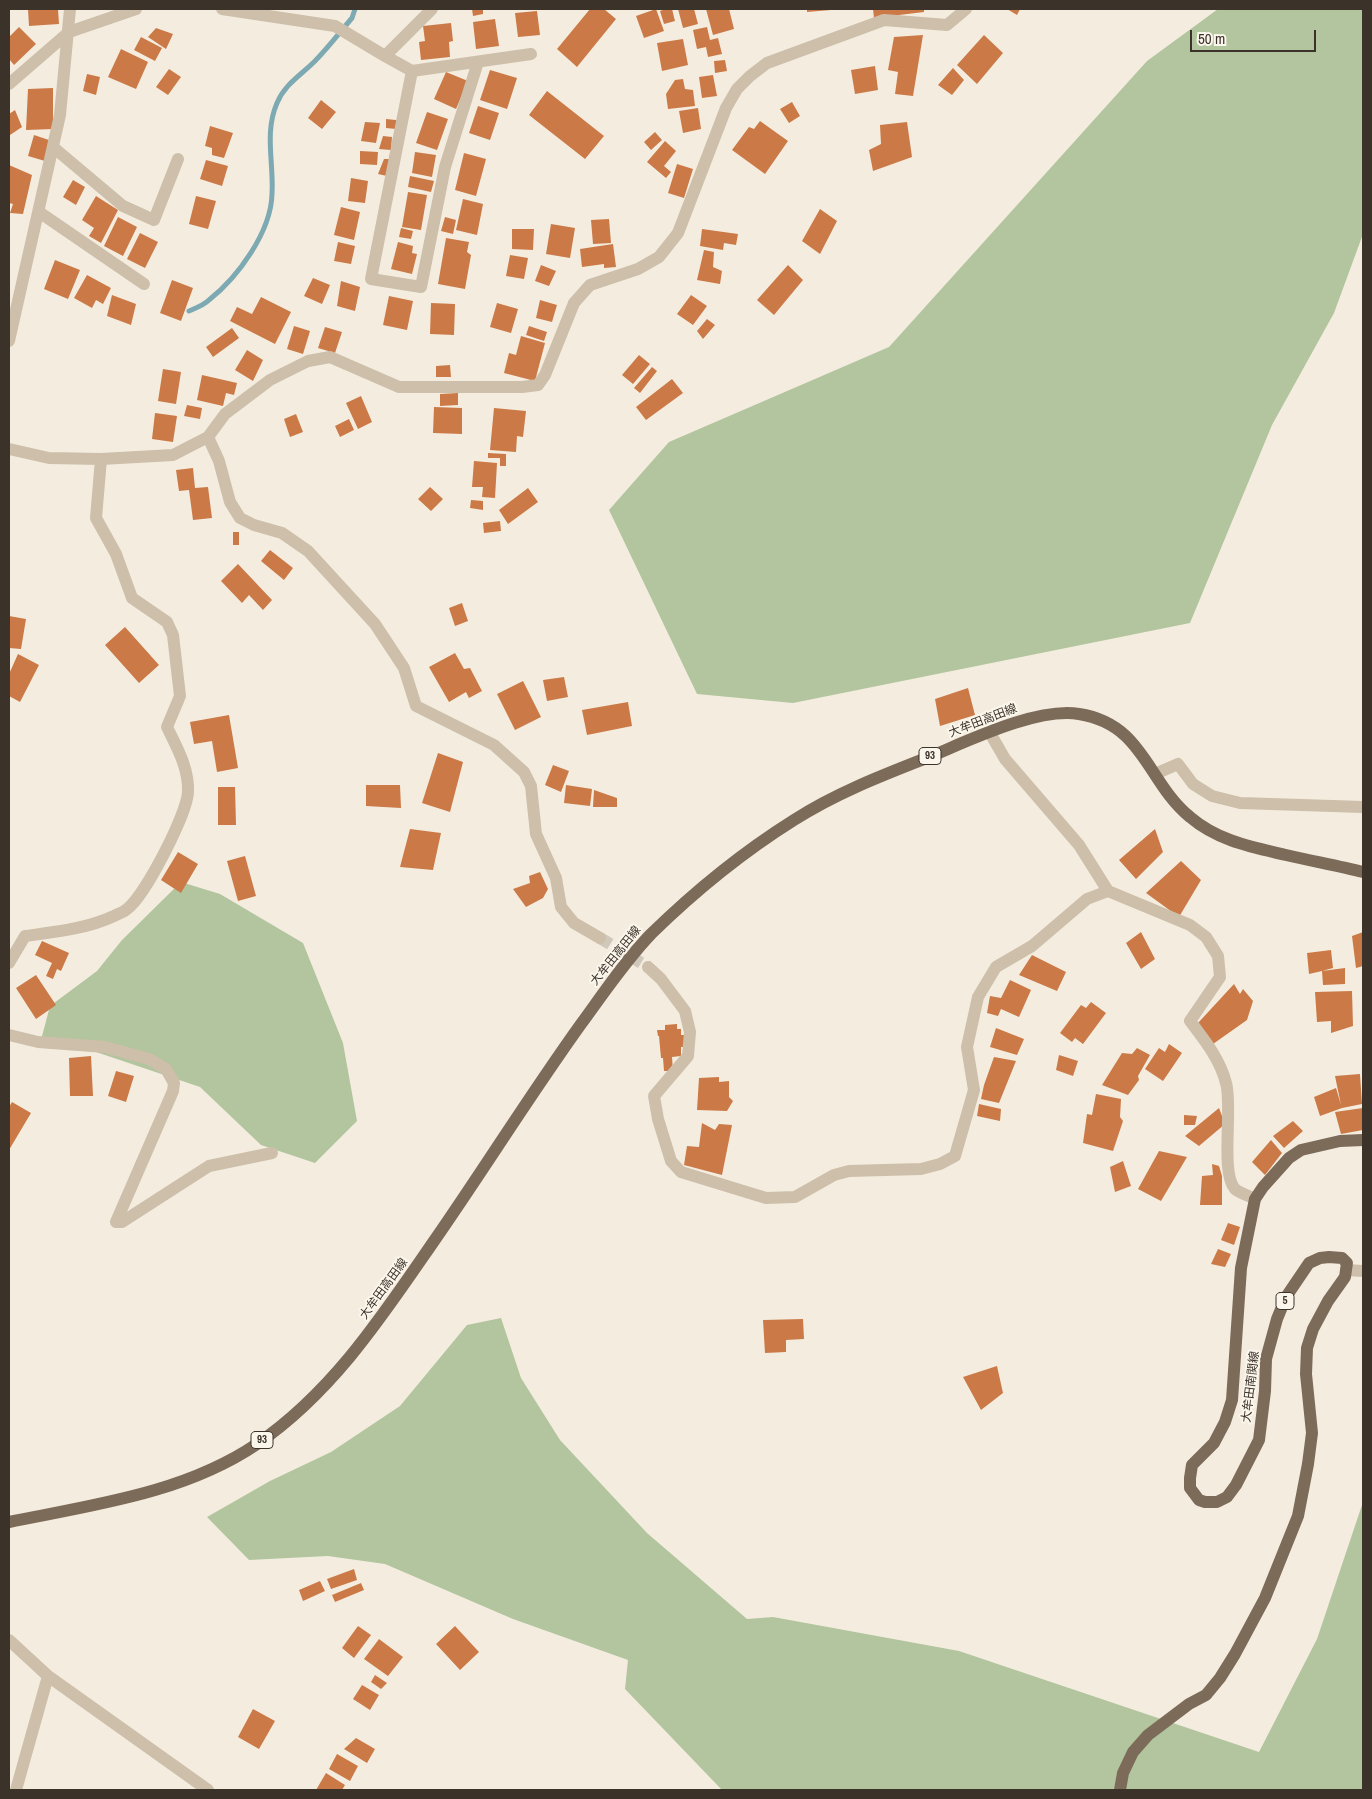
<!DOCTYPE html>
<meta charset="utf-8">
<style>
body{margin:0}
#map{position:relative;width:1372px;height:1799px;overflow:hidden;background:#f4eddf;font-family:"Archivo Narrow",sans-serif}
canvas{display:block}
.frame{position:absolute;inset:0;border:10px solid #3b322a;pointer-events:none}
.scale{position:absolute;left:1190px;top:30px;width:126px;height:22px;box-sizing:border-box;border:2px solid #3b322a;border-top:0;padding-left:6px;font-size:15px;line-height:18px;white-space:nowrap;color:#3b322a;-webkit-text-stroke:4px #fbf6ec;paint-order:stroke}
</style>
<div id="map">
<canvas width="1372" height="1799"></canvas>
<div class="frame"></div>
<div class="scale">50 m</div>
</div>
<script>
const ctx = document.querySelector('canvas').getContext('2d');
ctx.lineJoin = 'round';
function fill(path, color) {
  ctx.fillStyle = color;
  ctx.fill(path, 'evenodd');
}
function strokePath(path, color, width, dash) {
  ctx.strokeStyle = color;
  ctx.lineWidth = width;
  ctx.lineCap = dash ? 'butt' : 'round';
  ctx.setLineDash(dash || []);
  ctx.stroke(path);
}
function drawText(font, color, halo, rows, align = 'center') {
  ctx.font = font + ' "Archivo Narrow","Noto Sans JP",sans-serif';
  ctx.lineWidth = 4;
  ctx.setLineDash([]);
  ctx.textBaseline = 'middle';
  ctx.strokeStyle = halo;
  ctx.fillStyle = color;
  for (const [text, x, y, turn = 0] of rows) {
    ctx.save();
    ctx.translate(x, y);
    ctx.rotate((+turn || 0) * Math.PI / 180);
    ctx.textAlign = isNaN(turn) ? turn : align;
    if (halo) ctx.strokeText(text, 0, 0);
    ctx.fillText(text, 0, 0);
    ctx.restore();
  }
}
const green = new Path2D(`
 M1218,9H1363V234L1334,313L1272,425L1190,623L793,703L697,694L609,510L669,442L889,347L1147,61Z
 M181,882L220,894L303,943L343,1043L357,1121L315,1163L261,1145L200,1087L96,1052L41,1040L50,1006L97,971L122,940Z
 M501,1318L521,1378L560,1440L647,1533L747,1619L773,1617L959,1651L1259,1752L1317,1639L1363,1502V1790H722L625,1689L628,1660L513,1619L385,1564L328,1556L249,1560L207,1517L270,1481L331,1452L400,1406L467,1325Z`);
const stream = new Path2D(`
 M189,311C196,308 204,305 209,300C238,277 271,232 272,194C274,163 264,133 277,103C285,84 300,76 315,61C328,48 340,32 352,18L355,9`);
const building = new Path2D(`
 M28,9H58L59,24L29,26Z
 M472,9H483V14L473,16Z
 M590,9H604L616,19L577,67L557,49Z
 M656,9L664,31L644,38L636,16Z
 M666,9H672L675,21L664,24L660,11Z
 M678,9H694L698,24L683,28Z
 M706,9H729L734,29L713,35Z
 M807,9H831V10L807,12Z
 M873,9H924V12L874,18Z
 M1007,9H1020L1017,15Z
 M537,11L540,35L518,37L515,13Z
 M495,19L499,46L476,49L473,22Z
 M451,23L453,41L449,42L450,57L421,60L419,42L425,41L423,26Z
 M19,27L36,44L14,65L9,59V37Z
 M707,27L710,40L718,38L722,54L708,57L706,47L697,49L693,30Z
 M156,28L173,34L166,49L148,37Z
 M923,35L913,96L895,94L898,72L888,70L894,37Z
 M984,35L1003,53L977,84L957,65Z
 M141,37L162,48L155,61L134,50Z
 M683,39L688,65L662,71L657,43Z
 M121,49L148,62L136,89L108,77Z
 M725,60L727,71L715,73L714,61Z
 M875,66L878,90L855,94L851,70Z
 M953,68L964,80L952,95L938,85Z
 M169,69L181,77L168,95L156,87Z
 M490,70L517,78L507,109L480,100Z
 M446,72L468,81L456,109L434,99Z
 M87,74L100,77L96,95L83,91Z
 M713,75L717,96L702,98L699,77Z
 M683,79L685,89L693,90L695,106L668,109L666,94L675,80Z
 M53,88V129L26,130L28,89Z
 M547,91L604,136L585,159L529,115Z
 M321,100L336,112L322,129L308,118Z
 M792,102L800,116L789,123L780,109Z
 M478,106L499,113L490,140L469,133Z
 M698,108L701,129L683,133L679,111Z
 M15,110L22,127L10,135L9,114Z
 M427,112L448,119L437,150L416,143Z
 M386,119L396,120V129L386,128Z
 M760,121L788,141L765,174L732,150L749,127L754,129Z
 M365,122L380,123L376,143L361,141Z
 M907,122L912,157L873,171L869,150L881,144L880,125Z
 M210,126L233,133L224,158L212,155V148L205,146Z
 M655,132L662,140L651,150L644,142Z
 M34,135L49,140L45,161L28,156Z
 M383,136L392,137L391,150L379,149Z
 M665,141L676,151L664,166L671,172L666,178L647,162Z
 M360,151L378,152L377,165L360,164Z
 M415,152L436,155L432,177L412,173Z
 M464,153L486,159L476,196L455,190Z
 M384,159H390L387,176L378,174Z
 M206,160L228,166L222,186L200,179Z
 M677,164L693,169L684,198L668,193Z
 M9,165L32,175L23,214L10,213L13,204L9,203Z
 M410,176L434,181L431,192L408,187Z
 M351,178L368,181L365,203L348,201Z
 M73,180L85,187L76,205L63,197Z
 M408,192L427,195L421,230L402,227Z
 M96,196L118,210L101,243L89,236L94,228L82,220Z
 M196,196L216,201L208,229L189,224Z
 M463,199L483,204L477,235L456,230Z
 M341,207L360,212L354,240L334,235Z
 M820,209L837,221L820,254L802,241Z
 M118,217L137,227L123,256L104,246Z
 M445,217L456,220L453,234L441,231Z
 M609,219L611,243L593,244L591,220Z
 M551,224L575,228L570,258L546,254Z
 M401,228L413,231L411,239L399,237Z
 M512,229H534L533,250L512,249Z
 M702,229L738,234L736,245L724,243L723,250L700,246Z
 M140,233L158,242L145,268L127,259Z
 M446,238L469,242L467,252L471,255L465,289L438,284Z
 M338,242L355,246L351,264L334,261Z
 M398,242L413,246L412,253L417,254L412,274L391,269Z
 M613,244L616,267L604,268V264L582,267L580,249Z
 M704,250L714,252L713,267L722,271L720,284L697,280Z
 M510,255L528,258L524,279L506,276Z
 M55,260L80,270L68,299L44,289Z
 M541,265L556,271L549,286L535,281Z
 M788,265L803,280L774,315L757,300Z
 M87,275L111,288L103,304L96,300L92,308L74,298Z
 M313,278L330,285L322,304L304,296Z
 M172,280L193,288L181,321L160,313Z
 M341,281L360,287L355,311L337,306Z
 M112,295L136,304L131,325L107,316Z
 M691,295L707,306L693,325L677,314Z
 M389,296L413,301L407,330L383,325Z
 M261,297L291,312L275,344L230,321L237,307L252,314Z
 M540,300L557,305L552,322L536,318Z
 M431,303L455,304L454,335L430,334Z
 M497,303L518,309L511,333L490,327Z
 M707,319L715,325L703,339L697,331Z
 M294,326L310,331L303,354L287,349Z
 M529,326L547,332L544,341L526,335Z
 M325,327L342,332L335,353L318,348Z
 M232,328L239,338L213,357L206,347Z
 M521,336L545,343L535,381L504,373L509,353L516,355Z
 M247,350L263,360L253,381L235,370Z
 M639,355L650,364L633,384L622,375Z
 M450,365L451,377H436V366Z
 M652,367L657,371L640,393L634,388Z
 M163,369L181,372L176,404L158,401Z
 M202,375L237,383L234,395L226,393L223,406L197,400Z
 M672,379L683,393L646,420L636,407Z
 M458,393V405L440,406V394Z
 M361,396L372,422L358,429L346,403Z
 M187,405L202,408L200,419L184,416Z
 M434,407L462,408V434L433,433Z
 M494,408L526,411L523,437L517,436L516,452L490,450Z
 M155,413L177,416L173,442L152,439Z
 M296,414L303,432L290,437L284,419Z
 M349,419L354,430L340,437L335,426Z
 M488,453L506,454V466H500V458H488Z
 M474,461L497,463L495,498L482,497L483,487H472Z
 M193,468L195,488L208,487L212,518L193,520L189,490L179,491L176,470Z
 M430,487L443,499L431,511L418,499Z
 M528,488L538,502L508,524L499,510Z
 M471,500L483,501V510L470,508Z
 M500,521L501,531L484,533L483,523Z
 M233,532H239V545H233Z
 M270,550L293,568L284,580L261,561Z
 M238,564L272,600L263,610L249,595L242,603L221,581Z
 M462,603L468,621L455,626L449,608Z
 M9,616L26,619L21,649L9,648Z
 M125,627L159,665L139,683L105,645Z
 M455,653L464,669L470,668L482,691L469,698L466,692L449,702L429,667Z
 M18,654L39,665L20,702L9,696V674Z
 M564,677L568,697L547,701L543,680Z
 M523,681L541,717L515,730L497,694Z
 M968,688L975,715L940,726L935,699Z
 M628,702L632,726L587,735L582,710Z
 M229,715L238,768L217,772L212,741L194,744L190,722Z
 M438,753L463,762L450,812L422,803Z
 M553,765L569,771L561,792L545,785Z
 M366,785H400L401,808L366,806Z
 M566,785L592,789L590,806L564,803Z
 M218,787H235L236,825H218Z
 M594,790L617,798V807H593Z
 M410,829L441,833L433,870L400,867Z
 M1155,829L1163,852L1136,879L1119,860Z
 M178,852L198,864L181,893L161,880Z
 M245,856L256,896L238,901L227,861Z
 M1181,861L1201,880L1179,917L1146,893Z
 M540,872L548,889L543,898L526,907L513,889L530,883L529,876Z
 M1141,932L1155,959L1141,969L1126,943Z
 M1363,932V966L1356,968L1352,936Z
 M42,941L69,953L61,971L57,969L53,979L46,976L52,963L35,955Z
 M1331,950L1333,968L1322,971L1345,968V984L1323,985L1322,971L1309,974L1307,953Z
 M1032,955L1066,972L1057,991L1019,975Z
 M36,975L56,1005L36,1019L16,988Z
 M1010,980L1031,990L1019,1017L1001,1009L998,1016L987,1013L990,996L1001,998Z
 M1234,984L1240,994L1243,989L1253,1001L1247,1020L1213,1044L1198,1023Z
 M1352,991L1353,1026L1331,1033V1021L1317,1022L1315,992Z
 M1091,1002L1106,1013L1083,1044L1075,1038L1072,1042L1060,1033L1081,1005L1086,1008Z
 M677,1024V1029H681V1035H684L685,1047H681V1056L672,1057L673,1071H664L663,1058H661L659,1036H658L657,1030H665V1025Z
 M996,1028L1024,1039L1017,1055L990,1047Z
 M1169,1044L1182,1053L1163,1081L1145,1069L1159,1048L1165,1052Z
 M1137,1048L1150,1055L1138,1076L1139,1080L1128,1095L1102,1085L1122,1053L1132,1054Z
 M1059,1055L1078,1061L1073,1076L1056,1070Z
 M91,1056L93,1096H70L69,1058Z
 M994,1057L1016,1061L999,1103L981,1099L984,1085Z
 M116,1071L134,1076L126,1102L108,1096Z
 M1360,1074L1362,1104L1342,1108L1320,1116L1314,1097L1336,1088L1341,1105L1335,1076Z
 M719,1077V1082L729,1081V1097L733,1101L727,1111L697,1110L699,1078Z
 M1096,1094L1121,1099L1120,1117L1123,1121L1113,1151L1083,1143L1087,1114L1092,1115Z
 M12,1102L31,1113L9,1150V1107Z
 M979,1104L1001,1109L1000,1121L977,1116Z
 M1219,1108L1225,1124L1199,1146L1185,1136Z
 M1363,1108V1130L1341,1134L1335,1112Z
 M1184,1115L1197,1116L1195,1125H1184Z
 M1293,1121L1303,1131L1284,1148L1273,1136Z
 M702,1123L715,1130L719,1124L732,1125L722,1175L684,1165L687,1146L699,1147Z
 M1271,1140L1282,1153L1265,1175L1252,1162Z
 M1159,1151L1187,1157L1161,1201L1138,1189Z
 M1123,1161L1131,1186L1115,1192L1110,1167Z
 M1212,1164L1219,1166L1222,1176V1205H1200L1202,1176L1213,1175Z
 M1228,1223L1240,1227L1234,1245L1221,1240Z
 M1218,1249L1231,1254L1225,1267L1211,1264Z
 M803,1319L804,1339L786,1340V1352L765,1353L763,1320Z
 M997,1366L1003,1393L981,1410L963,1377Z
 M354,1569L357,1580L331,1589L327,1579Z
 M320,1581L325,1591L303,1601L299,1590Z
 M361,1583L364,1590L335,1602L332,1595Z
 M358,1626L371,1635L354,1658L342,1648Z
 M455,1626L479,1652L460,1670L436,1644Z
 M379,1639L403,1657L388,1676L364,1659Z
 M375,1675L387,1683L381,1689L371,1682Z
 M362,1685L379,1695L370,1710L353,1699Z
 M253,1709L275,1721L259,1749L238,1737Z
 M356,1738L375,1749L367,1763L344,1749Z
 M337,1754L358,1766L350,1781L329,1769Z
 M326,1773L345,1785L342,1790H316Z`);
const streetTunnel = new Path2D(`
 M600,938L648,967`);
const street = new Path2D(`
 M222,9L335,26L385,56L432,9
 M385,56L412,71L531,54
 M412,71L371,279L421,287L445,167L478,62
 M9,84L69,32L136,9
 M53,147L123,206L154,220L178,159
 M39,212L144,284
 M9,341L60,115L70,9
 M208,437L219,461L230,502L240,518L254,525L282,533L308,551L375,624L404,668L416,706L494,745L524,772L531,786L536,834L556,878L561,907L574,923L600,938
 M9,449L49,458L101,459L173,455L208,437L225,414L270,380L308,361L330,357L399,387H522L538,385L545,375L574,303L590,285L638,269L659,257L678,233L726,108L737,89L750,76L767,63L884,20L947,25L966,9
 M990,733L1005,759L1079,845L1108,891
 M1155,774L1178,764L1193,784L1212,796L1240,803L1363,807
 M9,963L25,936C55,932 86,929 114,916C118,914 124,912 127,909C145,896 187,814 188,792C189,768 177,748 167,727L180,696L173,635L167,622L132,598L116,554L96,518L101,459
 M648,967L661,979L685,1011L690,1032L688,1056L654,1096L658,1119L671,1161L681,1172L766,1198L795,1197L834,1175L849,1171L921,1169L940,1164L955,1156L974,1090L967,1047L978,997L996,967L1032,946L1087,899L1108,891L1190,925L1206,937L1218,956L1220,977L1190,1021C1205,1041 1220,1059 1226,1083C1233,1107 1220,1173 1235,1189C1239,1193 1250,1196 1255,1199
 M9,1035L38,1042L105,1047L149,1059L166,1069L174,1083L173,1091L116,1222H122L209,1166L272,1153
 M1346,1270L1363,1271
 M9,1640L48,1676L208,1790
 M16,1790L48,1676`);
const primary = new Path2D(`
 M9,1522C93,1505 185,1493 257,1444C333,1392 383,1315 434,1241C484,1169 530,1095 581,1024C603,994 625,961 651,934C695,891 743,852 794,820C836,793 883,775 929,757C968,741 1037,707 1079,714C1144,724 1147,782 1190,817C1218,841 1252,847 1286,855C1312,861 1338,866 1363,872
 M1120,1790L1123,1773L1133,1752L1148,1735L1189,1704L1206,1695L1220,1678L1235,1654L1265,1598L1298,1516L1308,1464L1312,1433L1306,1374L1307,1348L1313,1329L1328,1301L1345,1277L1347,1263L1342,1258L1329,1257L1320,1258L1309,1263L1286,1297L1277,1319L1266,1359L1265,1391L1259,1440L1236,1485L1227,1497L1217,1502H1205L1199,1500L1190,1488V1478L1192,1465L1214,1443L1225,1422L1232,1400L1241,1268L1255,1199L1263,1187L1289,1158L1301,1150L1340,1141L1363,1140`);
const shields = [
 [930,756,22],
 [1285,1301,18],
 [262,1440,22]
];
const shieldNames = [
 ["93",930,756],
 ["5",1285,1301],
 ["93",262,1440]
];
const streetNames = [
 ["大牟田高田線",983,721,-21],
 ["大牟田高田線",616,956,-51],
 ["大牟田高田線",384,1289,-54],
 ["大牟田南関線",1251,1387,-83]
];
fill(green, '#b2c59e');
strokePath(stream, '#7da9b3', 5);
fill(building, '#cb7946');
strokePath(streetTunnel, '#cfc8bb', 12, [12, 6]);
strokePath(street, '#cdbfaa', 12);
strokePath(primary, '#7d6b5a', 12);
for (const [x, y, w] of shields) {
  const box = new Path2D();
  box.roundRect(x - w / 2, y - 8.5, w, 17, 4);
  ctx.fillStyle = '#fbf6ec';
  ctx.fill(box);
  strokePath(box, '#3b322a', 1);
}
drawText('bold 11px', '#3b322a', null, shieldNames);
drawText('12px', '#3b322a', '#fbf6ec', streetNames);
</script>
